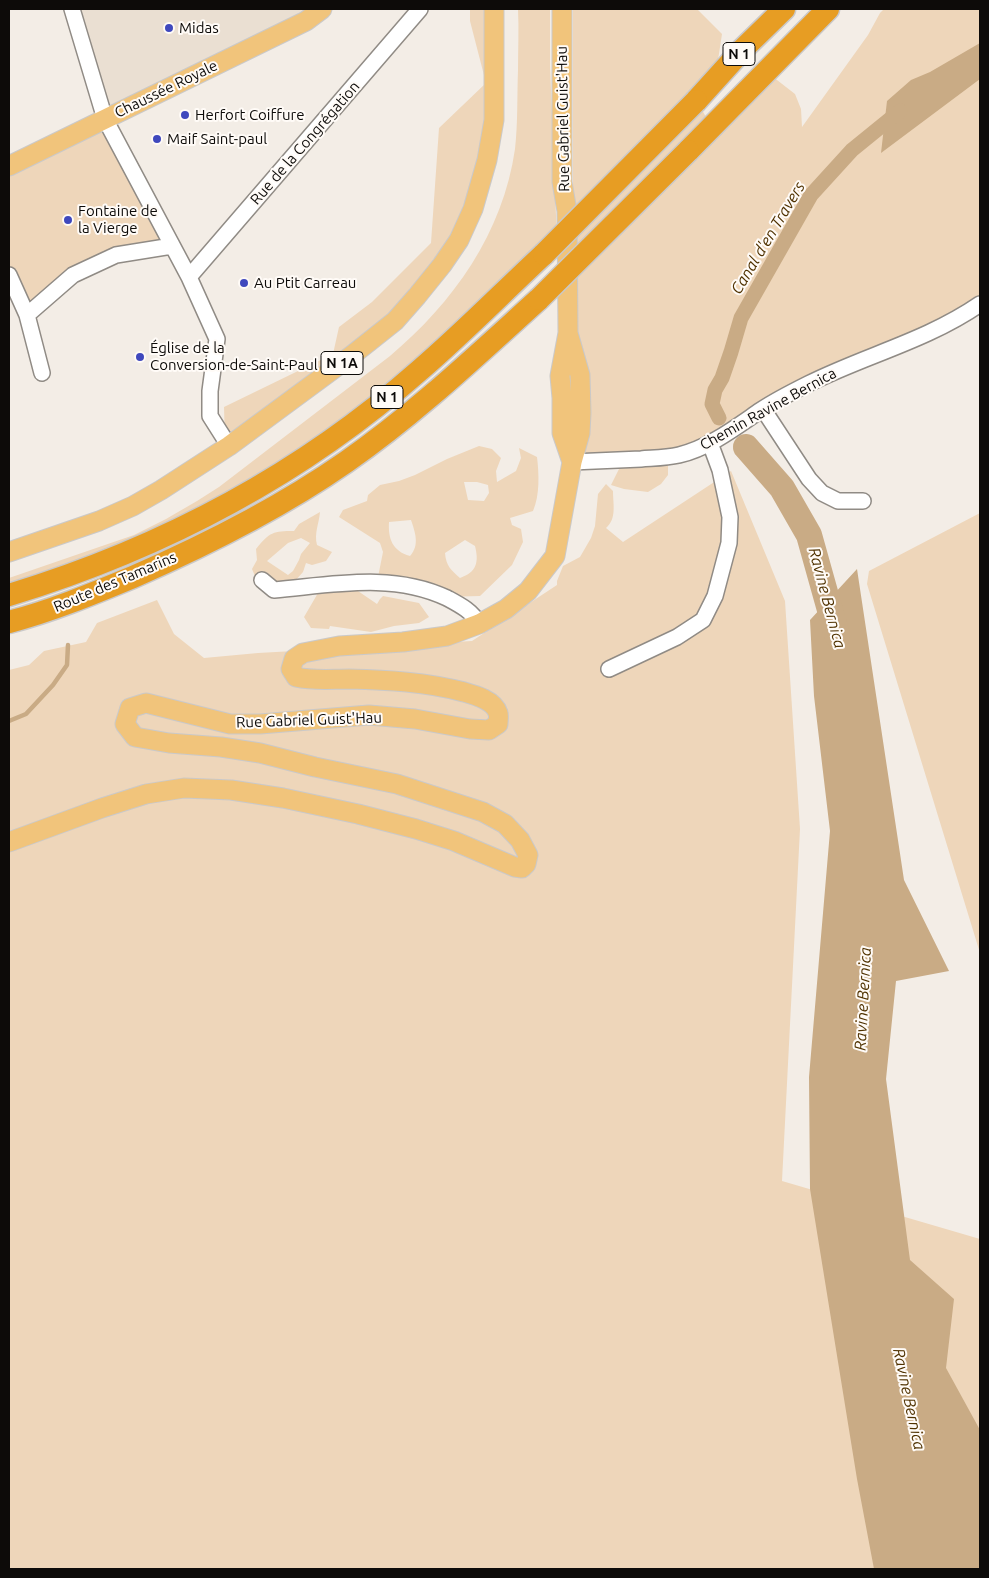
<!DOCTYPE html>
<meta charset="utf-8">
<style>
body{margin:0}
#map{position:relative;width:989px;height:1578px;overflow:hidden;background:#f3ede6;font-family:Ubuntu,sans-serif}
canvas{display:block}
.frame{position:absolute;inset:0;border:10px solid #0d0b09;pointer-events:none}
</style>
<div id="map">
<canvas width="989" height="1578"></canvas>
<div class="frame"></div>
</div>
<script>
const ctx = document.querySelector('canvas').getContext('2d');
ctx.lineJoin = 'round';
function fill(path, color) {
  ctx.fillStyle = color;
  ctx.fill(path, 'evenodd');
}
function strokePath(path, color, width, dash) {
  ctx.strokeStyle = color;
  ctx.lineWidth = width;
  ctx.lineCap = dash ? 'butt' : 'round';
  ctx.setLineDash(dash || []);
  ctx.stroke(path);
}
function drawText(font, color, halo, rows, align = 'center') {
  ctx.font = font + ' Ubuntu,sans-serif';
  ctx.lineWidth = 4;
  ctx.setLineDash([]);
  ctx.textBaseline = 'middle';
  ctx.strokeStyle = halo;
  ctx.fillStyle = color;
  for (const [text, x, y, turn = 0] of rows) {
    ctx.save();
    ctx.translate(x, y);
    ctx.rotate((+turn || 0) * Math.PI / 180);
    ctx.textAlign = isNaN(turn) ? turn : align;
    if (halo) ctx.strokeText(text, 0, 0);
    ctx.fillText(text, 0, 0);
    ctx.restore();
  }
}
const built = new Path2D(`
 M72,9H322L105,119Z`);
const green = new Path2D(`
 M470,9H494V120L473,209L417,296L225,441L224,407L333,354L339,327L372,302L431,243L439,128L486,83L470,21Z
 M518,9H550V65L557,241L420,370L262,485L9,595V578L134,535L166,519L197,501L219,487L390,356C453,303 503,233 515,149C518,123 517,96 518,70C518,49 519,29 518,9Z
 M573,9H697L722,34L718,60L696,100L712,127L768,73L795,94L801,109L802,127L868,35L880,13L884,9H980V304L688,453L573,460Z
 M105,119L172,246L73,275L27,315L9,275V166Z
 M479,446L492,449L501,458L496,471L497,482L516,471L521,458L519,448L537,457C539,474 540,495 533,511L510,518L512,525L521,529L523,542L512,565L480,596L443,597L376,587L383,552L380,543L339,517L343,510L367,501L368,495L380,485L399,481L415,475L447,459ZM464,482H477L488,485L489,493L484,501L468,500ZM411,520C415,532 420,545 410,556C392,551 388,538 389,522ZM465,540L475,546C479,562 477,572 460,578C451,570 446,566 445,553Z
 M660,464L668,465V475L661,484L648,492L624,489L611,485L620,467L635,468Z
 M731,471L785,601L800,829L782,1181L980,1239V1569H9V670L29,665L44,651L86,642L97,623L157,600L174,634L204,658L258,653L472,641L557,585V581L563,566L580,557L591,538L595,526L598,494L606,484L613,491C613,504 617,519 606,528L623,542Z
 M320,512C319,524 314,533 317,545L332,552L326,561L312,565L306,563L303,572L295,581H257L252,569L257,560L256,549C270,532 273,531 294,531L299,524ZM301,538L310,543L301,554L299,560L293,571L288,575L267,561L288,543Z
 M980,513V953L867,584L869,571Z
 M330,588L355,589L377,604L380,599L383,596L419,603L429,617L419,623L394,626L371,632L330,626L329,629L311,628L304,617L318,593Z`);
const water = new Path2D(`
 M980,43V79L881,153L887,101L911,80L930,72Z
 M857,569L904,880L949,971L896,981L886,1079L910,1260L954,1299L946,1368L980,1430V1569H874L857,1479L810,1189L809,1077L830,831L814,696L810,620Z`);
const stream = new Path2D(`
 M9,721L26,714L53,685L67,665L68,645`);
const canal = new Path2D(`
 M719,418L712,404L715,390L722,378L731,352L741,318L811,195L852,150L900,111`);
const river = new Path2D(`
 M746,447L782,488L809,535L837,635`);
const minor = new Path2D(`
 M72,9L105,119L189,277L217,339L210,391V416L229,446
 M9,275L27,315L73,275L116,255L172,246
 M189,277L420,9
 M27,315L42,373
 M763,409L809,479L822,493L838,501H863
 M572,462C595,461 618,460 641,459C653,458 666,458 679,455C709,448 736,427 761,410C776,400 792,392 808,384C866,355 926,341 980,304
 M262,580L274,590C332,585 392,572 447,598C460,605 472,611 479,624
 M609,669L677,637L703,620L715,596L729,543L730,517L720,470L710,443`);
const major = new Path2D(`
 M562,9V182L567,211L568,333L560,376L562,398V433L572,462
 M9,166L306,21L322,9
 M9,552L99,521L133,506L161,490L229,446L351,356L395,321L417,296L442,265L459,240L473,209L487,160L494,120V9
 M9,842L102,808L146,794L184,788L231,790L283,798L358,814L416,829L454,841L515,867L522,868L526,864L528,855L520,840L505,824L483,812L397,784L315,767L260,753L221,747L169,743L135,737L125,724L130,708L146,703L230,724H260L369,715L415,719L470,729L489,730L498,724C498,721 499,716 498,713C494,700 475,695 464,692C426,682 388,680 349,679C331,679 314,681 296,677L291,669L294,659L303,653L339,646L403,642L447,636L479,624L506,609L528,591L555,556L572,462L580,433L581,413L580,375L568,333`);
const highway = new Path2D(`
 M696,101L743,49L784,9
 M688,151L828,9
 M9,595C160,549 301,475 420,370C463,333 503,292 544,254
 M9,622C51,611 92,594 133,577C206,545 280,508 346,462C415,414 476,356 539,299`);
const highwayBridge = new Path2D(`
 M544,254L696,101
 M539,299L688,151`);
const markers = [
 [169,28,5,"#3f48bd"],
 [185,115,5,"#3f48bd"],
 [157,139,5,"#3f48bd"],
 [68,220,5,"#3f48bd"],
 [244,283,5,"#3f48bd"],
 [140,357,5,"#3f48bd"]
];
const shields = [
 [739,54,32],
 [342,363,42],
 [387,397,32]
];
const shieldNames = [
 ["N 1",739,54],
 ["N 1A",342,363],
 ["N 1",387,397]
];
const poiNames = [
 ["Midas",179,28],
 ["Herfort Coiffure",195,115],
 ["Maif Saint-paul",167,139],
 ["Fontaine de",78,211],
 ["la Vierge",78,228],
 ["Au Ptit Carreau",254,283],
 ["Église de la",150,348],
 ["Conversion-de-Saint-Paul",150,365]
];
const streetNames = [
 ["Chaussée Royale",166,89,-26],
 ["Rue Gabriel Guist'Hau",563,119,-91],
 ["Rue de la Congrégation",305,143,-49],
 ["Chemin Ravine Bernica",768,409,-29],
 ["Route des Tamarins",115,582,-23],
 ["Rue Gabriel Guist'Hau",309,720,-2]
];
const waterNames = [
 ["Canal d'en Travers",768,238,-59],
 ["Ravine Bernica",827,598,75],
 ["Ravine Bernica",863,999,-87],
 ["Ravine Bernica",909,1399,78]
];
fill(built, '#eadfd2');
fill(green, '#eed6ba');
fill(water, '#c9ab85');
strokePath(stream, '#c9ab85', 4.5);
strokePath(canal, '#c9ab85', 15);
strokePath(river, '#c9ab85', 26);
strokePath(minor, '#908b85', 18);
strokePath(major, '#cac9c9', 21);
strokePath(highway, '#cac9c9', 25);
strokePath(minor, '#fff', 15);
strokePath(major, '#f1c47b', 19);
strokePath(highway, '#e79d23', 22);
strokePath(highwayBridge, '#cac9c9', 25, []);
strokePath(highwayBridge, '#e79d23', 22);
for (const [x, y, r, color] of markers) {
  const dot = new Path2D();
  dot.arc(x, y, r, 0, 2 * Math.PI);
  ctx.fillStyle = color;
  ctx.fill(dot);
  strokePath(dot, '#fffbf7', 2);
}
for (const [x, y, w] of shields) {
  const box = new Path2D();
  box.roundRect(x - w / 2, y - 11.5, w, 23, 4);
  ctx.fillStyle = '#fffbf7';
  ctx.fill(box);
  strokePath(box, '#0d0b09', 1);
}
drawText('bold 14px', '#0d0b09', null, shieldNames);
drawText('15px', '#0d0b09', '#fffbf7', poiNames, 'left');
drawText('15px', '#0d0b09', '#fffbf7', streetNames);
drawText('italic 16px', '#503200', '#fffbf7', waterNames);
</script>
